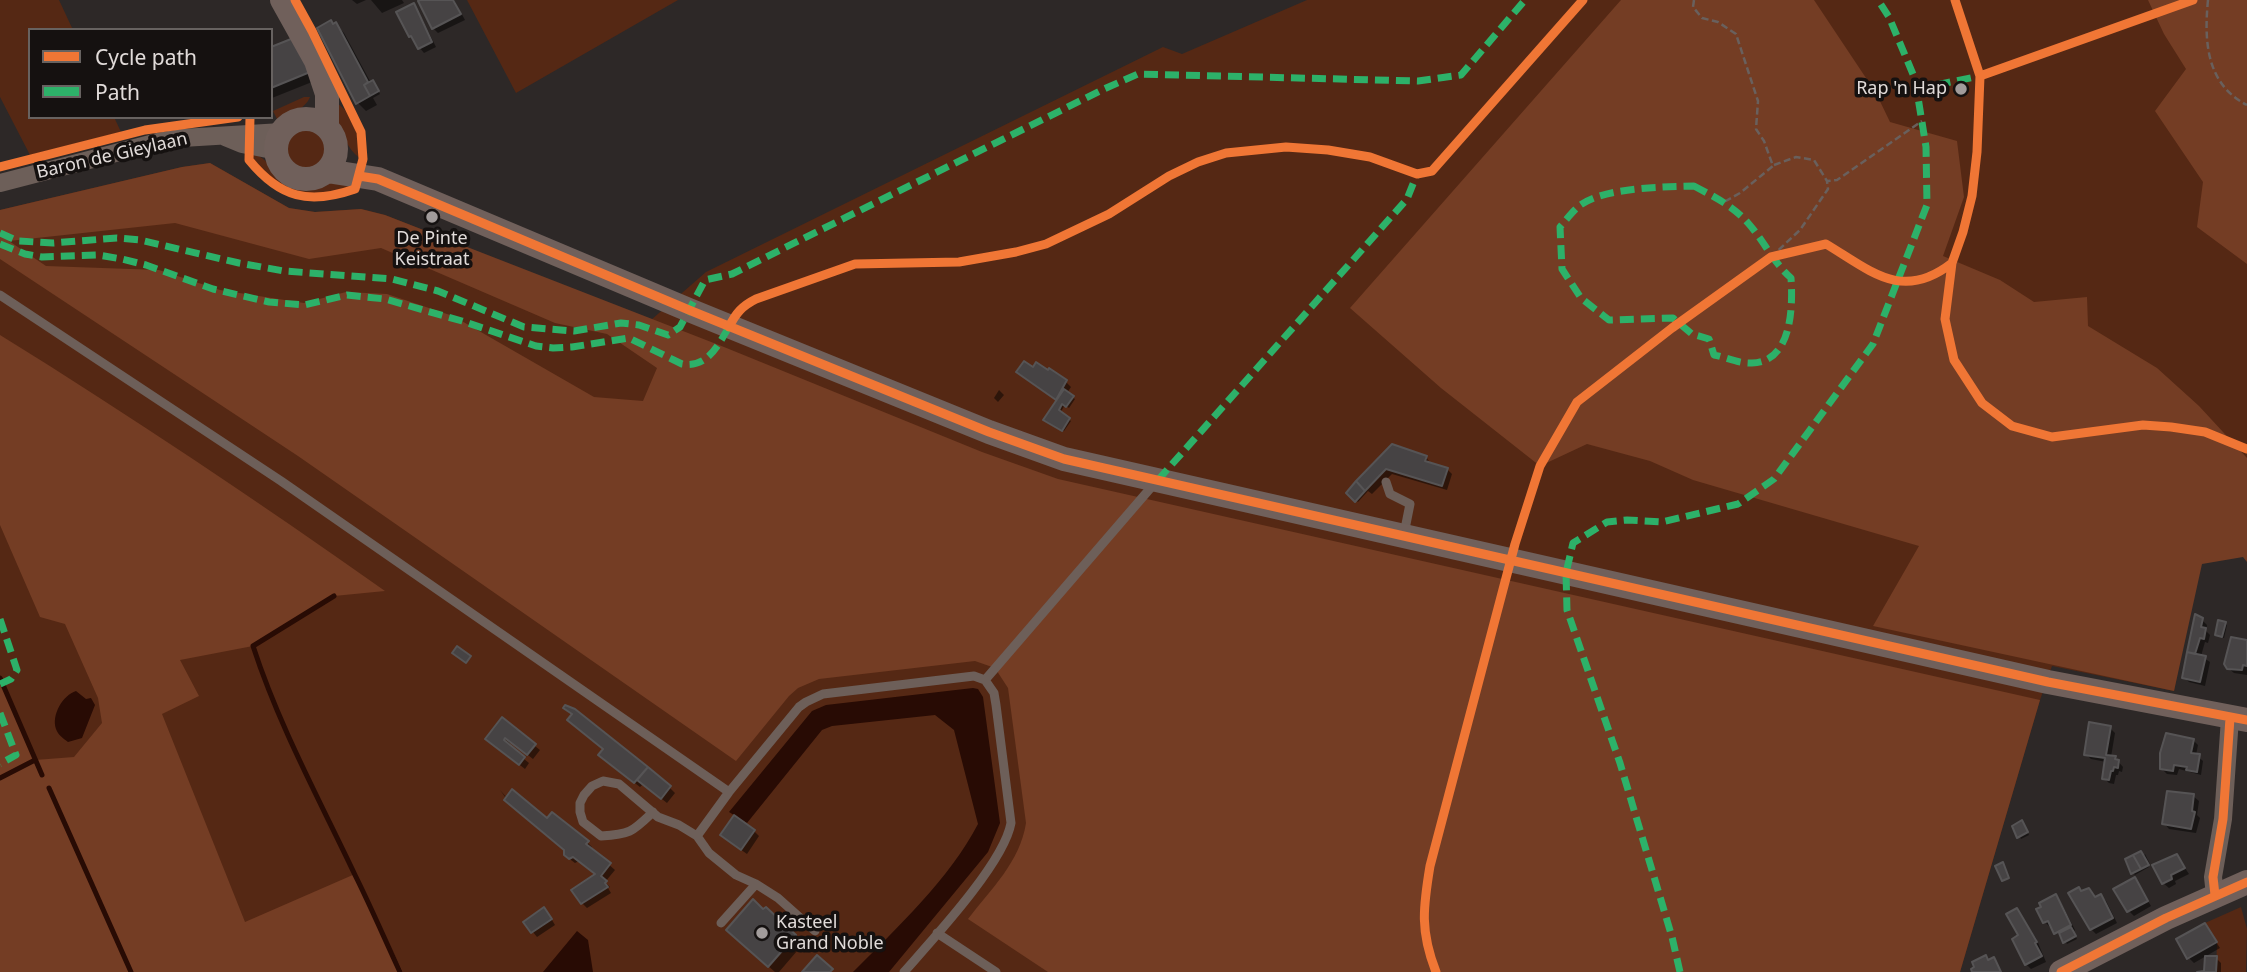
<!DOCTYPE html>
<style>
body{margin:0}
#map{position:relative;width:2247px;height:972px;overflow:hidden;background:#2d2827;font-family:"Noto Sans",sans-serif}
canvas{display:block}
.legend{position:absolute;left:28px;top:28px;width:245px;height:91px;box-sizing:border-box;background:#151110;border:2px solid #676260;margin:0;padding:9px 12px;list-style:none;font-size:21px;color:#e1dbd9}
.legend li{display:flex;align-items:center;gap:14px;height:35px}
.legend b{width:35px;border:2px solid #676260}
</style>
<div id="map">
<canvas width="2247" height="972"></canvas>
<ul class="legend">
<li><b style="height:9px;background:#f07635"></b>Cycle path</li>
<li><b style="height:9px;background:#2db169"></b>Path</li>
</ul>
</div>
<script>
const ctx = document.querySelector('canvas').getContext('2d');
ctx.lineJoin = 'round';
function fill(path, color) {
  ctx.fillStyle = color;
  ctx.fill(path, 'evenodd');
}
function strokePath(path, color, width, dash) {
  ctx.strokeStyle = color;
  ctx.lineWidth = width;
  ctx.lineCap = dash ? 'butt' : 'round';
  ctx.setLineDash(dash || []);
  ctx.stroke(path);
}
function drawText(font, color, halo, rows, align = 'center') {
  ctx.font = font + ' "Noto Sans",sans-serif';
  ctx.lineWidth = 7;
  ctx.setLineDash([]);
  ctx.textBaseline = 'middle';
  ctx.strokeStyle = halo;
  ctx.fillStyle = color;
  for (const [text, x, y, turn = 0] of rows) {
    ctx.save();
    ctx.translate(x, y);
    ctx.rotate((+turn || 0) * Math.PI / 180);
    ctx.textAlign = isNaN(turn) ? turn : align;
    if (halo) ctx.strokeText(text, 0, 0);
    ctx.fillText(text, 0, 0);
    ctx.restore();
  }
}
const green = new Path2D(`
 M0,0H59L73,30H30V117H114L121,132L30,155L0,97Z
 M467,0H678L516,93Z
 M1307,0H2247V516L2215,488L2174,691L2052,666L2040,700L1960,972H0V210L182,167L210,163L289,208L315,212L361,209L385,215L651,320L706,272L1163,47L1182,54Z
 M304,97H310C305,110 289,113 278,121L273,111Z
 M332,100C354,112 360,134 360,158C345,149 335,117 332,100Z
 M285 150a22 22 0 1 1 44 0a22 22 0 1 1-44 0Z
 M252,153C274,160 279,186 305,189C316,191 322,184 332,181C338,180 347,182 354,182L352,188C342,191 330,195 319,195C295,195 257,179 252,153Z
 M2241,907L2247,929L2246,972H2216L2217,942L2205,923Z`);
const forest = new Path2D(`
 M1621,0H1814L1876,93L1890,122L1957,141L1964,197L1943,256L2000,280L2034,302L2087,297L2088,326L2157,368L2199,406L2247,458V562L2243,557L2202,564L2174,691L1873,626L1919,546L1693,480L1650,461L1587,444L1540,466L1441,388L1350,308Z
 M2148,0H2247V264L2197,227L2203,182L2155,111L2186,69L2164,34Z
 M210,163L289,208L315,212L361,209L385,215L724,347L982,452L1058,479L2040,700L1960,972H1048L968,919C991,889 1020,862 1026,823L1008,688L995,668L975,661L819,679L798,688L789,696L736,761L298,456L0,259V210L182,167ZM175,223L309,259L381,248L555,323L607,334L657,368L643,401L594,397L453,316L387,294L346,292L304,303L220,290L159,270L46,266L9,241Z
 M0,335C131,416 259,502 385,591L334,596L253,646L180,660L199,696L162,714L245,922L355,874L403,972H0V678L35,760L74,757L102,723L98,698L65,624L40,617L0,525Z`);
const water = new Path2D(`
 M973,688L978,689L983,697L1000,823L988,852L889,972H853C897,928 950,878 978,824L954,730L935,715L832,726L822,730L747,823L729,812L812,711L826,705Z
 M76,691L86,699L91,698L95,705L82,738L68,742C63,738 58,735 56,729C51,715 63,695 76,691Z
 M577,931L588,940L593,972H543Z`);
const shadow = new Path2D(`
 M352,0H366L357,4Z
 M371,0H402L404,3L382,13Z
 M424,0H454L465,20L438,33L433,28Z
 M413,5L418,11L436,47L424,53L410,36Z
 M336,25L344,33L371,83L374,84L380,94L373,98L377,105L366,111L358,103L319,29Z
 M295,39L317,80L272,98L271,49Z
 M1024,377L1066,382L1071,387L1067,393L1075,399L1069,408L1065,405L1060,413L1071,421L1064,431L1048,421L1058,401Z
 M999,390L1004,395L998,402L994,398Z
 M1393,446L1426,457L1431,464L1447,469L1452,474L1447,490L1392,474L1372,494L1368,491L1358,502L1348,493Z
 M2202,620L2207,625L2206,631L2210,635L2208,643L2205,642L2201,656L2210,662L2205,686L2189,682L2184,677Z
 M2225,623L2227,625L2224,638L2219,637L2217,635Z
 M2247,642V675L2234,673L2228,668Z
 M565,708L575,711L670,788L675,793L667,803L643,784L640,787L605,760V749Z
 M502,720L540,750L533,759L511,742L508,746L529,763L525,769L493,744Z
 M2110,728L2115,733L2111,757L2115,758L2123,767L2122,772L2119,771L2118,775H2116L2114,784L2109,783L2104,778L2106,762L2091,759L2086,754Z
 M2193,740L2198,745L2196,755L2203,761L2201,775L2179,769L2177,775L2167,774L2162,769Z
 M500,790L507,798L587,842L592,847L591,849L615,870L605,882L610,887L608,888L611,893L587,908L582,903L597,875L579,861L575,863L571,860L566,854V850L511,805Z
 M2193,796L2199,801L2197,815L2200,818L2196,833L2169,829L2164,823Z
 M2024,825L2029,835L2021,839L2014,826Z
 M754,831L759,836L747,854L727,840Z
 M2145,854L2150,864L2148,865L2149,867L2135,875L2133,873Z
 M2177,856L2189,874L2175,881L2176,884L2169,888L2163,883Z
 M2135,879L2151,906L2134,916L2129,911Z
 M2055,896L2060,901L2075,930L2073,932L2077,939L2067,944L2052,926L2050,927L2045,922L2039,910Z
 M2101,896L2106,901L2117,923L2096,934L2091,929L2096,899Z
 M766,909L803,944L779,972H775L736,938Z
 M2017,910L2036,938L2046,962L2031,969L2026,964Z
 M549,915L555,925L537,937L525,922Z
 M2205,925L2220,948L2194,963L2189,958Z
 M2216,958L2221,963V972H2206Z`);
const stream = new Path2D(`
 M334,596L253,646C279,726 319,799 355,875C371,907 385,940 400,972
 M0,678L42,775
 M0,778L35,760
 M49,788L131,972`);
const building = new Path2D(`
 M420,0H453L461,14L432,29L418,1Z
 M414,3L432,42L418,49L411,36L409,37L396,12Z
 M331,20L333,24L336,22L368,82L364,85L370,96L356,104L317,28Z
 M296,37L310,72L271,88V47Z
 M373,80L379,91L370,96L364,85Z
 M1024,361L1033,367L1036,362L1048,370L1049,368L1067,380L1056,400L1016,372Z
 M1064,389L1074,396L1066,407L1062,404L1059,410L1070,418L1062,431L1043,420Z
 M1392,444L1427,456L1425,461L1448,468L1442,486L1386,469L1365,491L1356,481Z
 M1356,481L1365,491L1355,502L1346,493Z
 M2195,614L2203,618L2201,627L2206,628L2204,639L2200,638L2195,654L2187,652Z
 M2218,620L2226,622L2222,637L2215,635Z
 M2231,637L2247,640V666L2243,665L2242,670L2227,669L2224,664Z
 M457,646L471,656L466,663L452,653Z
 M2187,652L2206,656L2200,682L2182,678Z
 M565,705L575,709L648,767L634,783L598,755L603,749L567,720L572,714L563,708Z
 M502,717L536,744L527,755L505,738L504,740L525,757L519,765L485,739Z
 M2089,722L2111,726L2106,755L2116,756L2115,759L2119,760L2118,768L2114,767L2113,771H2111L2109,780L2102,779L2105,758L2084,755Z
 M2166,733L2194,739L2191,753L2200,754L2197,772L2186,770L2187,767L2174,765L2173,771L2160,769V753Z
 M648,767L671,786L661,799L637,780Z
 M512,789L547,818L552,812L589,841L586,844L611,863L601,876L607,881L605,883L608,887L581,904L571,890L595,874L573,857L569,859L564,855V850L504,800Z
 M2167,791L2194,794L2192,811L2195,812L2191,829L2162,824Z
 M734,815L755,830L741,850L720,835Z
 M2022,820L2028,832L2017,838L2012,826Z
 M2141,851L2149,865L2141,869L2133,855Z
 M2177,854L2185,868L2171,875L2172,879L2162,884L2152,865Z
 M2133,855L2141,869L2131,874L2125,859Z
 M2003,862L2009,878L2002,881L1995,866Z
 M2135,877L2148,901L2127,912L2113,889Z
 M2079,887L2081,891L2089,888L2095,897L2101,894L2113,918L2090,930L2068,893Z
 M2056,894L2071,925L2054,934L2048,921L2043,923L2036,909L2041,907L2039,903Z
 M753,899L763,909L766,907L796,935L768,967L726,930Z
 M544,907L552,919L531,933L523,922Z
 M2017,908L2037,942L2035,943L2042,956L2025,965L2012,939L2018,935L2006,914Z
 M2205,923L2217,942L2187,959L2176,939Z
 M2071,927L2076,936L2063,943L2059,933Z
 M817,955L833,969L830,972H802Z
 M1986,955L1988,960L1994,957L2001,972H1972L1971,969L1974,967L1972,962Z
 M2205,956H2217L2216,972H2197L2204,971Z`);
const path = new Path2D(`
 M1694,0L1693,7L1702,18L1718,22L1736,34L1758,101L1756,129L1764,141L1773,166L1740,193L1724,202
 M2208,0C2204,41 2206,84 2247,105
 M1774,165L1796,157L1814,160L1827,181L1837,180L1922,121
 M1771,257L1800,230L1828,189L1827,181`);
const lane = new Path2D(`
 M0,295L281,481L729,792
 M1386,482L1390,494L1410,504L1404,534
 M653,812C632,832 631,834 601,836L583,822L580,812V803L584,795L592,786L603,781L619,784L658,817L679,825L697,836
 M721,923L756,884
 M815,931L778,898L756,884L736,875L709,853L697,836L729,792L799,707L806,702L823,694L974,676L985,680L1154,484
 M937,933L996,972
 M904,972C933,939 1004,863 1011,823L996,705L994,693L985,680`);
const street = new Path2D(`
 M225,137L242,144L277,151
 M0,183L158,142L182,138L282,132
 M2215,895L2213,877L2223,819L2230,718`);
const secondary = new Path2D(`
 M282,0L316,61L327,94V127
 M276 149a30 30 0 1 1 60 0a30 30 0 1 1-60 0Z
 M327,171L378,179L689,310L989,432L1064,459L2048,682L2247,720
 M2061,972L2166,918L2247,882`);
const quiet = new Path2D(`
 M1916,89L1980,76
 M1694,186C1713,196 1733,206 1748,223C1764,241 1773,262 1791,278C1793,307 1792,362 1752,363C1740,364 1725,357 1714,355L1709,339L1692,334L1673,318L1609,320L1581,298L1562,269L1560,227C1566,220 1572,212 1579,206C1604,187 1663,187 1694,186Z
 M0,233L18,241L53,243L117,238L140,240L239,263L284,271L392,279L438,291L524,327L574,331L621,323L639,325L668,335L680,327L705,280L732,274L1104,89L1138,74L1418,81L1461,75L1525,0
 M0,244L25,254L42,257L98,255L122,259L146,265L213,289L269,302L304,305L347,295L385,299L462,321L536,346L553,348L572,347L629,338L682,364C708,368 718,345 729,327
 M1158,480L1407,199L1417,174
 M0,619L17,670L11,679L0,684
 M0,713L16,755L0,764
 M1680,972L1672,937L1620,763L1567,610L1566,573L1573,543L1607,522L1627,520L1662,522L1738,504L1774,479L1873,344L1927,205L1926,147L1915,79L1889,17L1878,0`);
const cycleway = new Path2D(`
 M1955,0L1980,76L1977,152L1972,196L1963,232L1952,263L1945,319L1954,360L1982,403L2012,426L2052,437L2143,425L2171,427L2205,432L2247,449
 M1980,76L2193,0
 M250,117L249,160C280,198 309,205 355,189L363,159L361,132L312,31L295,0
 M0,167L145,130L238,117
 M359,176L378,179L689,310L989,432L1064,459L2048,682L2247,720
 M729,327C736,313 742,306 756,299L855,264L959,262L1016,252L1046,244L1109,214L1169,176L1198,162L1226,153L1286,147L1328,150L1370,157L1417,174L1432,171L1583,0
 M2215,895L2213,877L2223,819L2230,718
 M1436,972C1420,931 1423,908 1430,866L1515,544L1540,466L1577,402L1672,328L1771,257L1826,244C1871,271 1902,302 1952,263
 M2061,972L2166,918L2247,882`);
const markers = [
 [1961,89,7,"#a29c9b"],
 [432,217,7,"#a29c9b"],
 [762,933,7,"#a29c9b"]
];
const poiNames = [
 ["Rap 'n Hap",1947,89],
 ["De Pinte",432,239,"center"],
 ["Keistraat",432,260,"center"],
 ["Kasteel",776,923,"left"],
 ["Grand Noble",776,944,"left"]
];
const streetNames = [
 ["Baron de Gieylaan",112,156,-13]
];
fill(green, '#552814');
fill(forest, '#743d24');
fill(water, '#280b04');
fill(shadow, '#0007');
strokePath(stream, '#280b04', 5);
fill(building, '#464344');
strokePath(building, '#565455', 2);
strokePath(path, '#69605d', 2.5, [7, 3.5]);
strokePath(lane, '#6d5f59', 9);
strokePath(street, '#6d5f59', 18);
strokePath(secondary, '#70605b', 24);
strokePath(quiet, '#2db169', 7, [14, 7]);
strokePath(cycleway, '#f07635', 9);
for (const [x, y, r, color] of markers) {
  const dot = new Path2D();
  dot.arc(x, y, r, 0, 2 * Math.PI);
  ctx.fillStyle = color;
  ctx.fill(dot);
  strokePath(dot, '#151110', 2.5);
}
drawText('18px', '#e1dbd9', '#151110', poiNames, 'right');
drawText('18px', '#e1dbd9', '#151110', streetNames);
</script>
